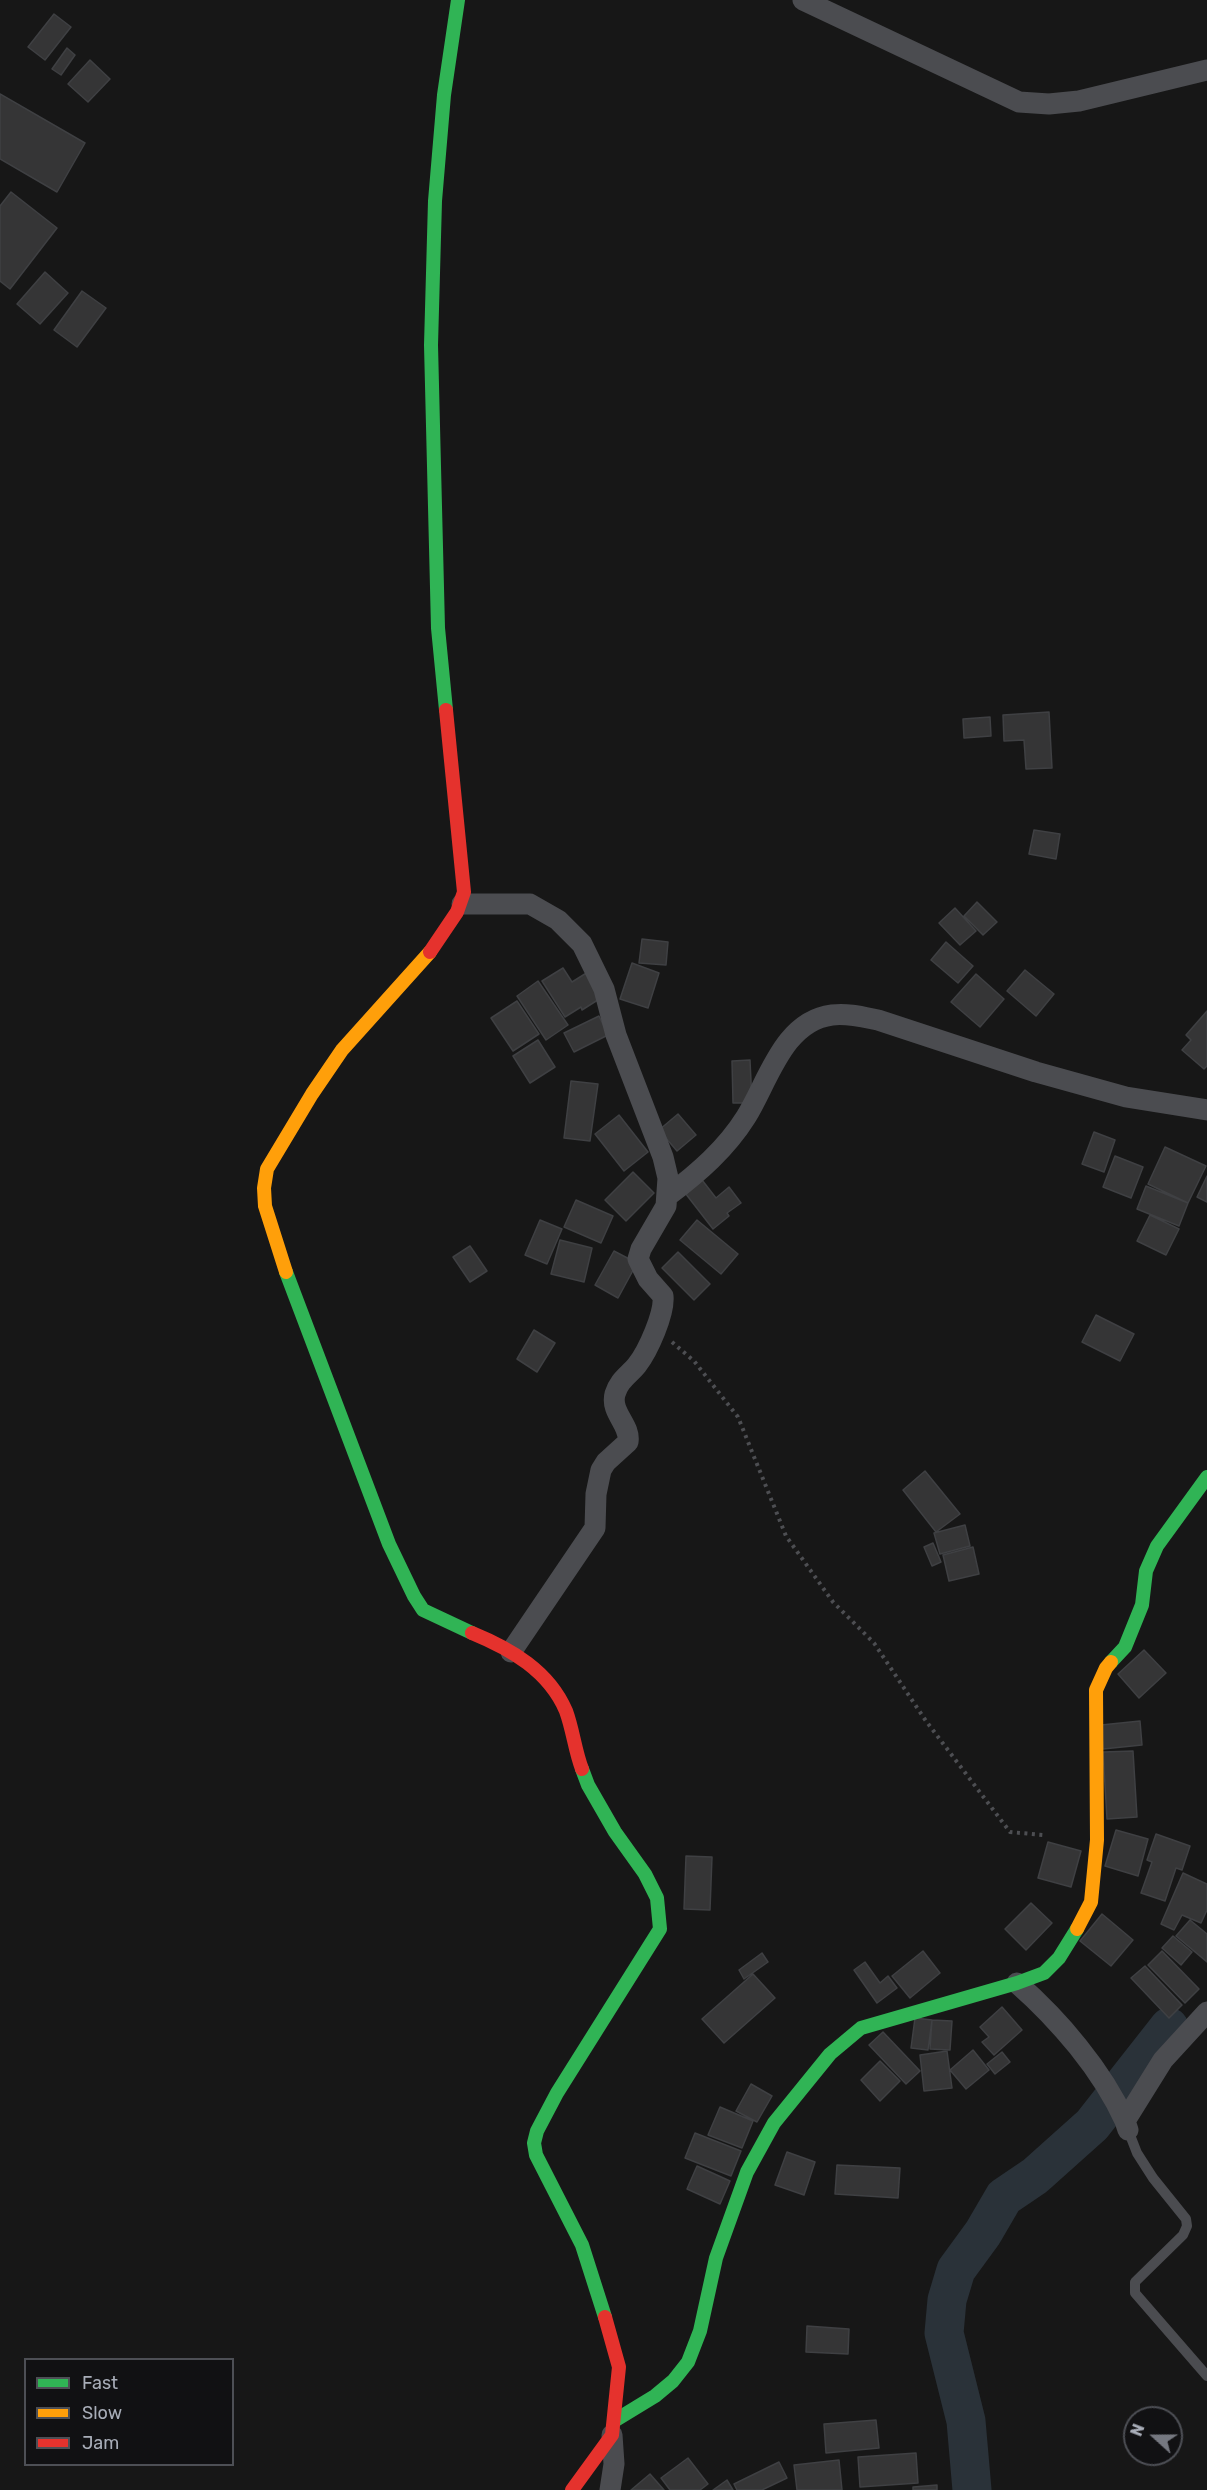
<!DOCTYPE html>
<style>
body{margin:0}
#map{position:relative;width:1207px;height:2490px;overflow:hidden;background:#171717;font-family:Rubik,sans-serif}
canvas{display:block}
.legend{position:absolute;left:24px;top:2358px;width:210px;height:108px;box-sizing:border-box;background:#111113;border:2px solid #4d4f55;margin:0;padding:8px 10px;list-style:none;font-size:18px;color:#a8adb8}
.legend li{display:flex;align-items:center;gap:12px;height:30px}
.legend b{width:30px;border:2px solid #4d4f55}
.north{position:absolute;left:1123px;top:2406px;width:60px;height:60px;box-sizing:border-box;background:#111113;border:2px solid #4d4f55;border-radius:50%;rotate:291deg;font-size:16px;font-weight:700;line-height:24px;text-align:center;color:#a8adb8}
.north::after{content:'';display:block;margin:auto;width:21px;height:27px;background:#757880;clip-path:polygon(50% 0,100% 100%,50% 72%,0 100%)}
</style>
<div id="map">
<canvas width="1207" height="2490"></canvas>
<ul class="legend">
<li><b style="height:8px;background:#30b455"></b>Fast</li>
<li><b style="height:8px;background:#ff9f0a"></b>Slow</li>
<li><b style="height:8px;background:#e5322d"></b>Jam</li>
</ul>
<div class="north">N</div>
</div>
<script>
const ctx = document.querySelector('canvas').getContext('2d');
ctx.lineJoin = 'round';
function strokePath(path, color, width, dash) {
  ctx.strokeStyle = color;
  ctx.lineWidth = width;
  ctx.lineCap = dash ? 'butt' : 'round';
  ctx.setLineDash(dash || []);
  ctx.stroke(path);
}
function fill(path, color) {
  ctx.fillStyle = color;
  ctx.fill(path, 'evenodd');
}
const river = new Path2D(`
 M972,2490L966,2421L944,2333L947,2300L956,2270L983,2233L1004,2197L1035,2176L1092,2125L1169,2027`);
const building = new Path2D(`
 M54,14L71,27L45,60L28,47Z
 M67,48L75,55L61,75L52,69Z
 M90,60L110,79L88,102L68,84Z
 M0,94L85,143L57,192L0,159Z
 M11,192L57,228L10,289L0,281V206Z
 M45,272L68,293L40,324L17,304Z
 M82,291L106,308L77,347L54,330Z
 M1049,712L1052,768L1026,769L1024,740L1004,741L1003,715Z
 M990,717L991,736L964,738L963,719Z
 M1034,830L1060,834L1056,859L1029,854Z
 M977,902L997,922L983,935L964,916Z
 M955,908L976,931L960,945L939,923Z
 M642,939L668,942L666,965L639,963Z
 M946,942L973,966L958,983L931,960Z
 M632,963L659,973L648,1008L620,999Z
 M563,968L572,982L588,972L604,996L582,1010L581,1007L565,1017L542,981Z
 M1025,970L1054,994L1036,1016L1007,991Z
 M976,974L1004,999L980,1027L951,1002Z
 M538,981L568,1025L546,1040L517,996Z
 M517,1001L539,1034L513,1051L491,1018Z
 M1207,1011V1066L1204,1069L1182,1050L1191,1040L1186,1035Z
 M599,1016L608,1035L574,1052L564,1033Z
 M538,1040L555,1067L530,1083L513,1056Z
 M750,1060L752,1103H733L732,1061Z
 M571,1081L598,1084L590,1141L564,1138Z
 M678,1114L696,1135L677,1151L659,1130Z
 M619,1115L648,1152L624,1171L595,1134Z
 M1094,1132L1115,1140L1104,1172L1082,1164Z
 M1165,1147L1206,1166L1188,1203L1148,1184Z
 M1115,1156L1143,1167L1131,1198L1103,1187Z
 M633,1172L654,1193L626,1221L605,1200Z
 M699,1176L716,1198L729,1187L741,1203L727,1213L729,1216L713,1229L682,1189Z
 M1207,1176V1202L1197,1197Z
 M1146,1186L1188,1203L1179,1226L1137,1209Z
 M576,1200L613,1216L601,1243L564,1227Z
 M1150,1215L1179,1229L1166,1255L1137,1241Z
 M540,1220L562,1229L547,1264L525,1255Z
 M697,1220L738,1254L721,1274L680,1240Z
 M560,1240L592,1248L584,1282L551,1274Z
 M470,1246L487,1271L470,1282L453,1257Z
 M614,1251L637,1263L618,1298L595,1285Z
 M678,1252L710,1284L694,1300L662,1268Z
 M1096,1315L1134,1334L1120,1361L1082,1342Z
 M534,1330L555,1343L537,1372L517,1359Z
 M925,1471L960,1514L936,1532L903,1490Z
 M965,1525L970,1546L940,1554L934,1533Z
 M933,1543L941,1562L932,1566L924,1547Z
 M973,1547L979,1574L949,1581L943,1555Z
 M1144,1650L1166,1673L1139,1698L1118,1674Z
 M1140,1721L1142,1745L1103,1749L1101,1725Z
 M1133,1751L1137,1817L1107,1819L1103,1752Z
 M1116,1830L1148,1839L1138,1876L1105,1866Z
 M1156,1834L1190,1846L1182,1870L1176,1868L1165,1901L1141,1893L1152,1862L1147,1860Z
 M1048,1842L1081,1851L1071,1887L1038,1878Z
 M686,1856L712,1857L710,1910L684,1909Z
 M1183,1873L1207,1884V1910L1201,1923L1182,1915L1174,1930L1161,1924Z
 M1031,1903L1052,1923L1026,1950L1005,1929Z
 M1102,1914L1133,1940L1111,1966L1080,1941Z
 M1190,1920L1207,1934V1962L1176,1936Z
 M1173,1936L1192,1952L1181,1965L1162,1948Z
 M923,1951L940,1973L910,1998L892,1976Z
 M1162,1951L1199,1989L1185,2003L1148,1965Z
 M762,1953L768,1962L744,1979L739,1970Z
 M865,1962L880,1983L888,1976L897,1988L877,2003L854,1970Z
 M1145,1966L1182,2005L1169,2018L1131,1978Z
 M753,1974L775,1998L724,2043L702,2019Z
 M1002,2007L1022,2030L994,2055L982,2042L989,2037L980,2027Z
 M915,2018L932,2020L928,2050L911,2048Z
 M932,2020L952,2021L950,2050L930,2049Z
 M883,2032L920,2071L906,2084L869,2045Z
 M973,2050L989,2070L966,2089L950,2070Z
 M947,2051L952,2088L924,2091L920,2055Z
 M1002,2052L1010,2062L995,2074L987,2064Z
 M880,2061L900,2081L880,2101L861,2080Z
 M751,2084L772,2096L757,2122L736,2111Z
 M720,2107L753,2121L742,2148L708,2135Z
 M695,2133L741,2151L731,2176L685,2158Z
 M787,2152L815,2162L804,2195L775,2185Z
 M837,2165L900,2168L898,2198L835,2194Z
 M697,2166L730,2181L720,2204L687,2189Z
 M807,2326L849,2329L848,2354L806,2352Z
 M876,2420L879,2448L826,2453L824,2424Z
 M916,2453L918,2483L860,2487L858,2457Z
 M688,2458L708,2484L700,2490H670L661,2478Z
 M839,2460L842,2490H797L794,2465Z
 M779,2462L787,2478L762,2490H737L734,2484Z
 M650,2474L664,2490H631Z
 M727,2480L733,2490H713Z
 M937,2485V2490H913V2487Z`);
const path = new Path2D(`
 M672,1342L694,1361L738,1417L786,1536L833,1602L874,1643L926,1721L1010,1832L1043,1835`);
const lane = new Path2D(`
 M1130,2135L1137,2153L1153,2178L1186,2219L1187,2226L1183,2235L1135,2282V2293L1207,2376`);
const street = new Path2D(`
 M803,0L1019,102L1049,104L1079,101L1207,70
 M462,904H530L558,920L582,944L604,989L616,1035L663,1157L668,1178L666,1206L641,1249L638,1259L648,1279L663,1296C665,1313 648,1351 637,1365C629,1375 619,1380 615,1394C610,1413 631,1425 628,1442L606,1462L601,1470L596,1494L595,1528L511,1652
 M669,1195C698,1173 726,1149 746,1117C768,1082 783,1021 832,1015C848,1013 863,1017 878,1020L1036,1072L1126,1097L1207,1110
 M1017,1983C1059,2020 1102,2070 1125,2121
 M1128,2130L1125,2121L1163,2060L1207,2012
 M610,2490L614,2464L612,2435`);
const fast = new Path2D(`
 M446,710L438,628L431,345L435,201L444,95L458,0
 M286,1272L389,1544L414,1596L423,1610L472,1633
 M1111,1662L1125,1647L1142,1605L1146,1571L1157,1546L1207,1477
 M582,1769L588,1785L615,1832L645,1874L657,1898L660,1929L557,2093L537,2131L534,2143L536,2155L582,2245L605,2317
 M614,2421L655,2396L673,2381L688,2362L700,2331L716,2258L747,2172L774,2123L830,2054L861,2028L1017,1983L1044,1973L1059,1958L1077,1929`);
const slow = new Path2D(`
 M286,1272L265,1206L264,1188L267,1169L312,1094L342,1050L430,952
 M1077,1929L1091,1902L1097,1840L1096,1690L1106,1668L1111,1662`);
const jam = new Path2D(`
 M430,952L457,912L464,892L446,710
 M472,1633C511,1649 549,1671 566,1711C573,1730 575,1751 582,1769
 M572,2490L612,2435L619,2367L605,2317`);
strokePath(river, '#2a3239', 39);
fill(building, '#353536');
strokePath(building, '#3f4043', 1.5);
strokePath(path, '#4d4e52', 4, [3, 4.5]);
strokePath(lane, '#4b4c50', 10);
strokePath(street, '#4b4c50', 21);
strokePath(fast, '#30b455', 14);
strokePath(slow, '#ff9f0a', 14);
strokePath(jam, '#e5322d', 14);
</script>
